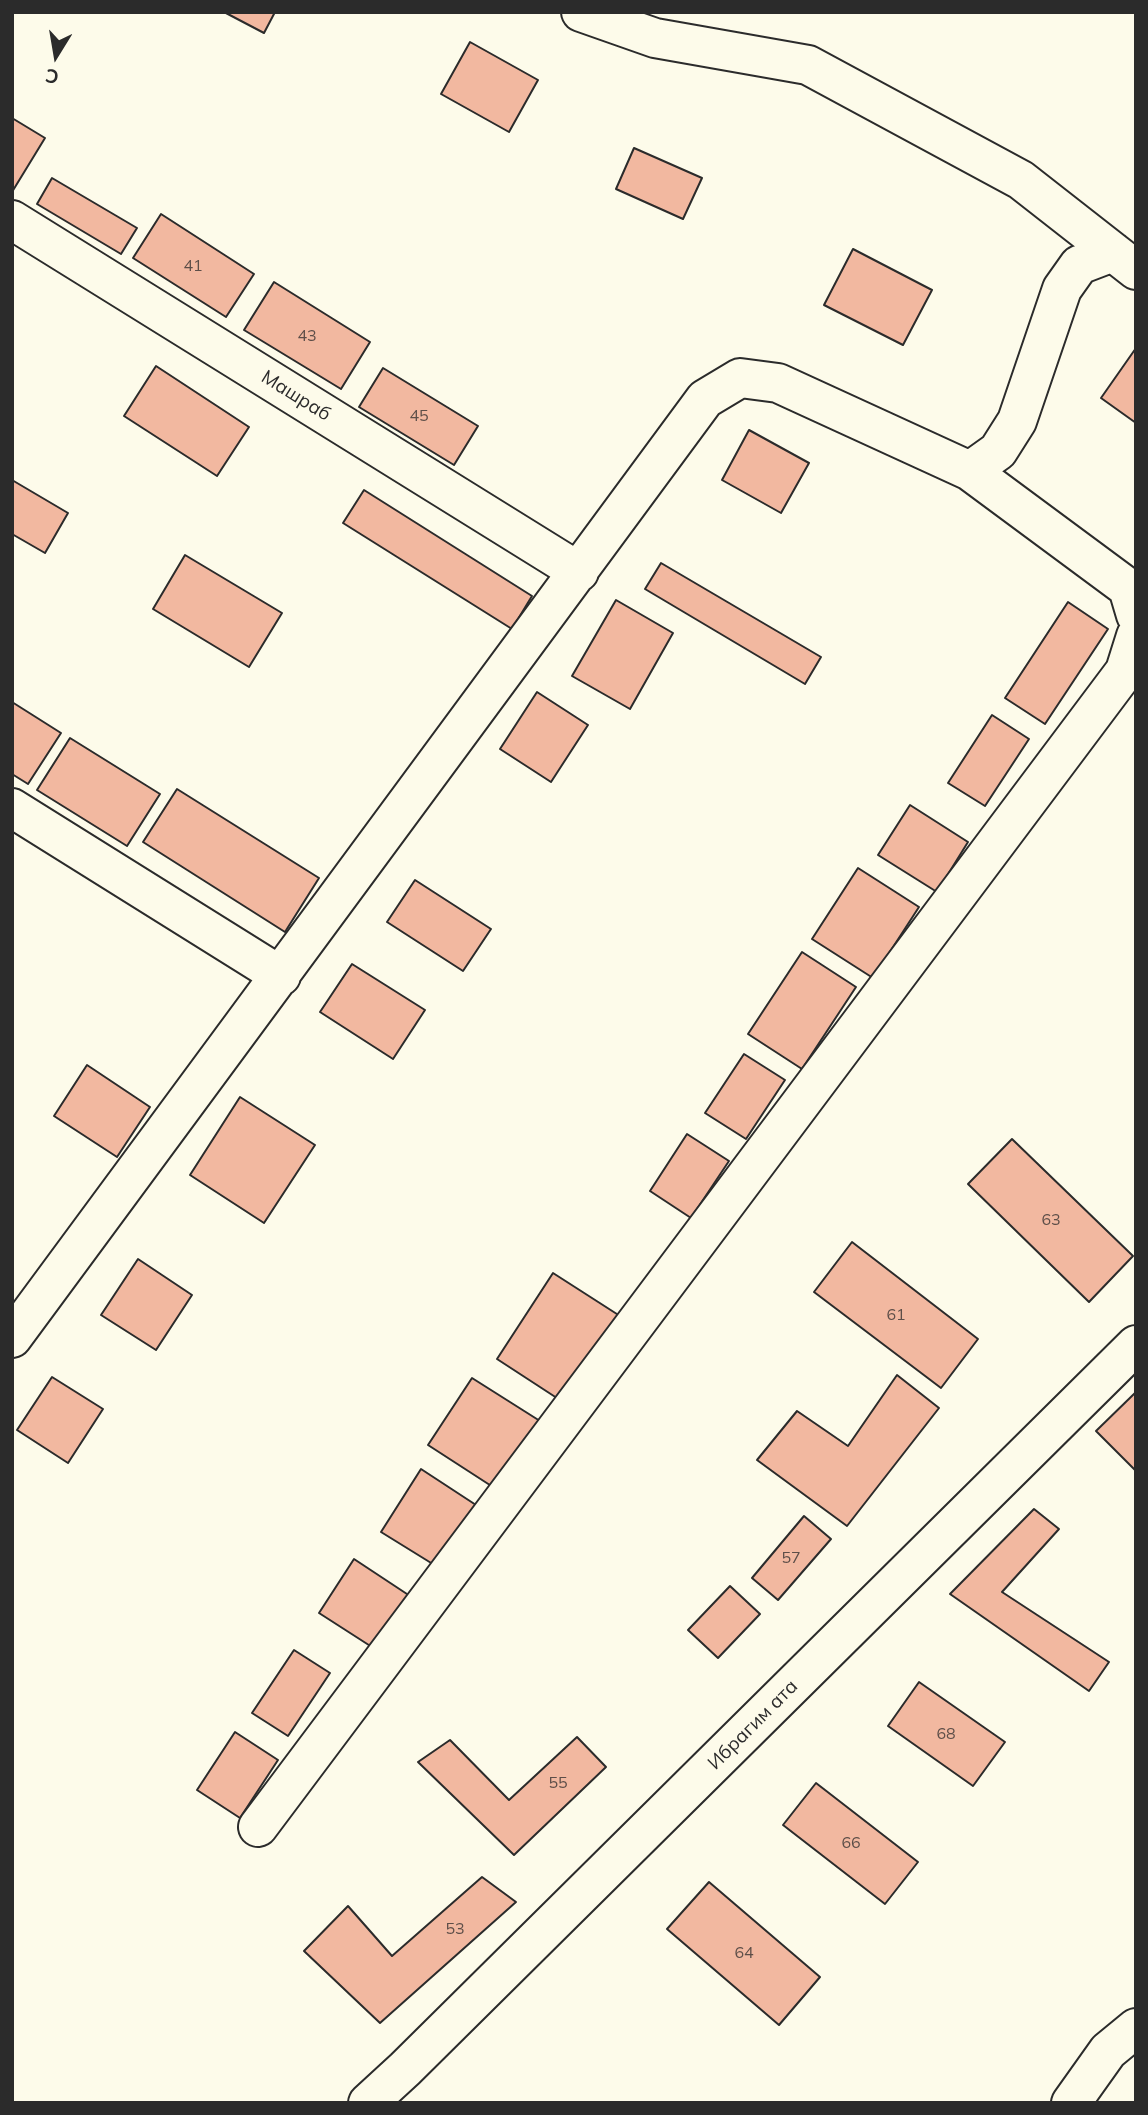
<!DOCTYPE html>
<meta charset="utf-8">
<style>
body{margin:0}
#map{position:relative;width:1148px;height:2115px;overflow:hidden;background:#fdfbea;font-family:Mulish,sans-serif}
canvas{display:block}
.frame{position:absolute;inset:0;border:14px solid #2b2b2b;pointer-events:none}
.north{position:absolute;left:21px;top:21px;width:70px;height:70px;-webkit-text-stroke:5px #fdfbea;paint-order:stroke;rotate:191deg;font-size:19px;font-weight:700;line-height:28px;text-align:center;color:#2b2b2b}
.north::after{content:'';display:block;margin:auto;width:24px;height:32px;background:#2b2b2b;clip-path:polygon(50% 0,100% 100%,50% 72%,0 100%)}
</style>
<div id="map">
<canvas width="1148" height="2115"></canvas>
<div class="frame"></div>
<div class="north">С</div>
</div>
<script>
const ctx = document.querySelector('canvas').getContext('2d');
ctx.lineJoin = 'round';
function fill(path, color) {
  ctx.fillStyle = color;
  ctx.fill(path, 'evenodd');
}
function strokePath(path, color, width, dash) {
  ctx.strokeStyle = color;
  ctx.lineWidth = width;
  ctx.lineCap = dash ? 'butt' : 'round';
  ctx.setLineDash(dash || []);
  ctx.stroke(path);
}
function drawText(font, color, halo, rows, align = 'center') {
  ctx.font = font + ' Mulish,sans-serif';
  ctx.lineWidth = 5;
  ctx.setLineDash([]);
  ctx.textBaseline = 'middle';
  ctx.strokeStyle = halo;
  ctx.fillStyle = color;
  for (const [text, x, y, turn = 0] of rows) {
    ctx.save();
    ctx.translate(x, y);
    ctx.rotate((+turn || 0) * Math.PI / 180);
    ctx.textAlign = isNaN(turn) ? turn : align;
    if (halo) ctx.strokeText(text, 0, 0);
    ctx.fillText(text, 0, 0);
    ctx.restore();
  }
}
const building = new Path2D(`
 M224,12H275L264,33Z
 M470,42L538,80L509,132L441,94Z
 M12,118L45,138L12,192Z
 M634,148L702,178L683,219L616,189Z
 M52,178L137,228L121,254L37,204Z
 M161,214L254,274L226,317L133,258Z
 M853,249L932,290L903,345L824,305Z
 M274,282L370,342L341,389L244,330Z
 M1136,348V423L1101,398Z
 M156,366L249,427L217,476L124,416Z
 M383,368L478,426L454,465L359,407Z
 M749,430L809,463L781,513L722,480Z
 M12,480L68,513L45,553L12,534Z
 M364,490L532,596L512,629L343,523Z
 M185,555L282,613L249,667L153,609Z
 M661,563L821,657L805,684L645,589Z
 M616,600L673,633L630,709L572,676Z
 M1068,602L1108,629L1045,724L1005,698Z
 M537,692L588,725L551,782L500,749Z
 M12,702L61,733L28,784L12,774Z
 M992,715L1029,739L985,806L948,783Z
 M70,738L160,794L127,846L37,790Z
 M177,789L319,878L285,932L143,842Z
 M910,805L968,842L937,892L878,855Z
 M858,868L919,907L873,978L812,939Z
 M415,880L491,929L463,971L387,922Z
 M802,952L856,987L802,1069L748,1034Z
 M352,964L425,1010L393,1059L320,1012Z
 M744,1054L785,1080L746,1139L705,1113Z
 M87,1065L150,1107L117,1157L54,1116Z
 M240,1097L315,1145L264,1223L190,1175Z
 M687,1134L729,1161L691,1218L650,1191Z
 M1012,1139L1133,1256L1089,1302L968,1184Z
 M852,1242L978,1339L941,1388L814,1292Z
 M138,1259L192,1295L156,1350L101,1315Z
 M553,1273L620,1316L563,1402L497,1359Z
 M897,1375L939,1408L847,1526L757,1460L797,1411L848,1446Z
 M52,1377L103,1409L68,1463L17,1430Z
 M472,1378L540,1421L496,1489L428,1445Z
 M1136,1392V1471L1096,1431Z
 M421,1469L476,1505L436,1566L381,1532Z
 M1034,1509L1059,1529L1002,1592L1109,1662L1089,1691L950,1594Z
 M804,1516L831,1539L778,1600L752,1578Z
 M354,1559L410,1596L375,1649L319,1613Z
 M730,1586L760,1614L718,1658L688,1630Z
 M294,1650L330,1673L288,1736L252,1713Z
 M919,1682L1005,1742L973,1786L888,1726Z
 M235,1732L278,1760L240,1818L197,1790Z
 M577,1737L606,1767L514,1855L418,1762L450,1740L509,1800Z
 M816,1783L918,1862L885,1904L783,1825Z
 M482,1877L516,1902L380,2023L304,1951L348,1906L392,1956Z
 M709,1882L820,1977L779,2025L667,1929Z`);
const minor = new Path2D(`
 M581,12L655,38L808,65L1021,180L1136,270
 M12,220L579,572
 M970,471L998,451L1017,421L1062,289L1079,265L1113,252
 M12,808L281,976
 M12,1338L705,399L740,378L778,383L970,471L1128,588L1136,615
 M258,1827L1125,671L1136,636
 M368,2103L405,2069L1136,1345
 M1071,2103L1108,2051L1136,2028`);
const numberNames = [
 ["41",193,266],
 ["43",307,336],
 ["45",419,416],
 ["63",1051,1220],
 ["61",896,1315],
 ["57",791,1558],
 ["68",946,1734],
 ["55",558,1783],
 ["66",851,1843],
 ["53",455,1929],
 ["64",744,1953]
];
const streetNames = [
 ["Машраб",296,396,32],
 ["Ибрагим ата",753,1725,-45]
];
fill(building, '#f2b8a0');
strokePath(building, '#2b2b2b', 2);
strokePath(minor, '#2b2b2b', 42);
strokePath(minor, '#fdfbea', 38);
drawText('16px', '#5d4e48', null, numberNames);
drawText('19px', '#2b2b2b', '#fdfbea', streetNames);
</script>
